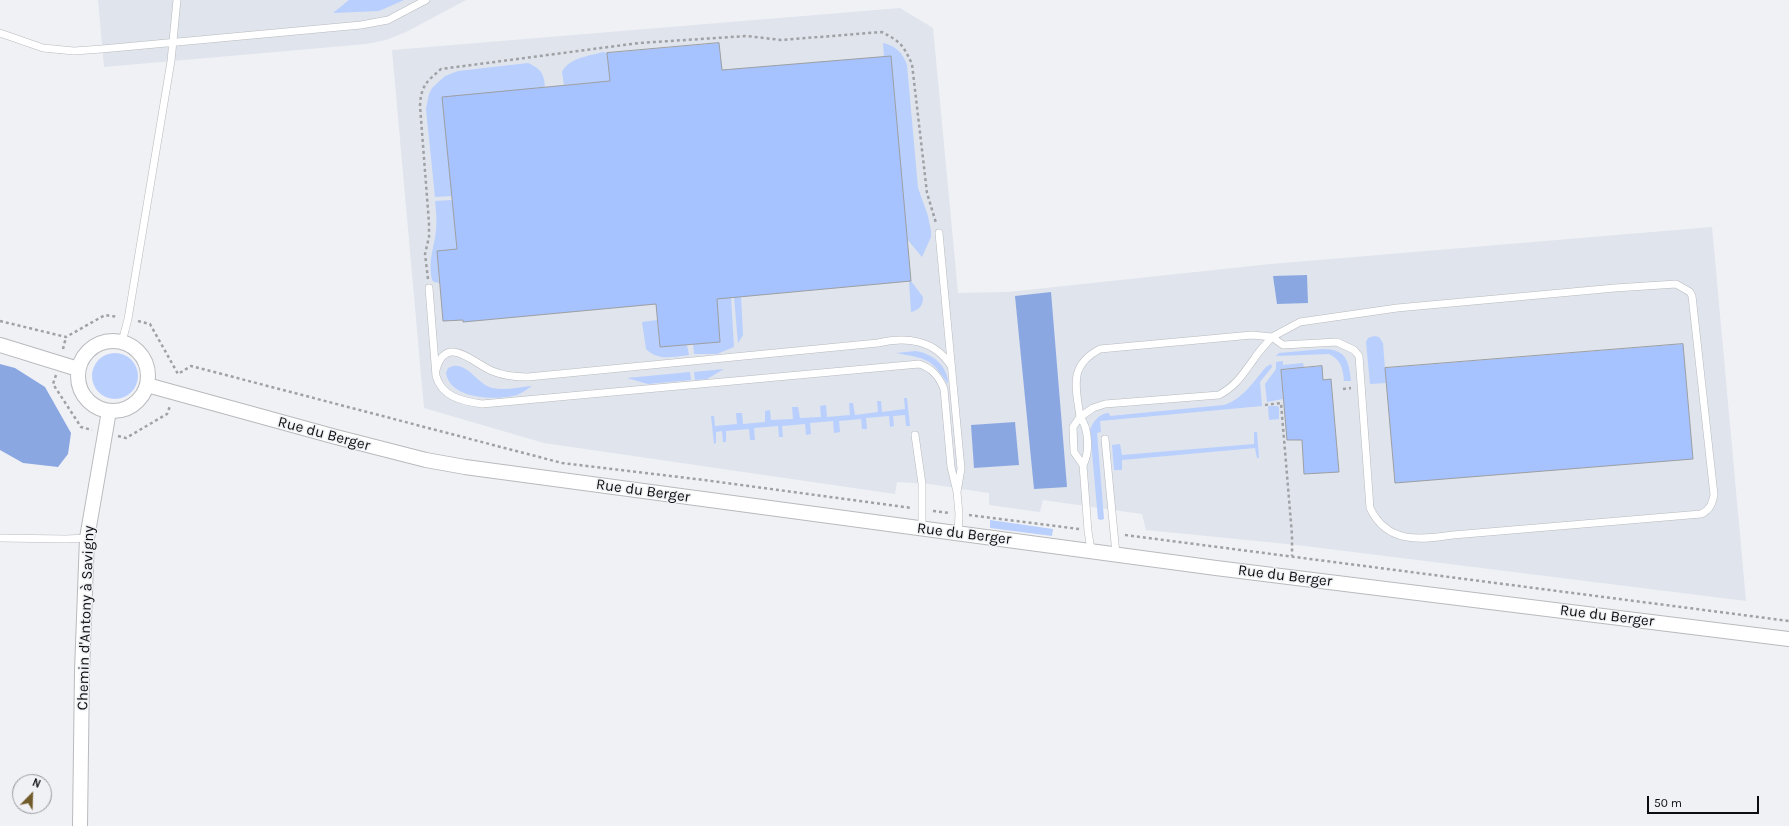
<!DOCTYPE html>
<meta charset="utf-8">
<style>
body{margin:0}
#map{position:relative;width:1789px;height:826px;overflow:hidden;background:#f0f1f5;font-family:Karla,sans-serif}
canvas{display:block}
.north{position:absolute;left:12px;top:774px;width:40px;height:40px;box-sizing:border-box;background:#f0f1f5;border:1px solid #959699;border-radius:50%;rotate:23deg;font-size:11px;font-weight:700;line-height:16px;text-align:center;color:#0c0d0e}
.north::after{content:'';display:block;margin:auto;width:14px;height:18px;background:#725b2b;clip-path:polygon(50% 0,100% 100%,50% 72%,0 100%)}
.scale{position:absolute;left:1647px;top:796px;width:112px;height:18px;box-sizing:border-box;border:2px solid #0c0d0e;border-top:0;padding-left:5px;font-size:12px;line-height:14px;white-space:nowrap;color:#0c0d0e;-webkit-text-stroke:3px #f0f1f5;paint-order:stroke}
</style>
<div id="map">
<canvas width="1789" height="826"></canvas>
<div class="north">N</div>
<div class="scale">50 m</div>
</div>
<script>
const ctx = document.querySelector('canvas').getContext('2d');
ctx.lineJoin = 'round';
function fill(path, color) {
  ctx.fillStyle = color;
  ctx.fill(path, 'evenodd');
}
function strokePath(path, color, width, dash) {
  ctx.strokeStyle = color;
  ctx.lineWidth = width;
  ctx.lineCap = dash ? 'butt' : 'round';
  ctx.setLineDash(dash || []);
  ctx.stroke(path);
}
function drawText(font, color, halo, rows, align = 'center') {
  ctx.font = font + ' Karla,sans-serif';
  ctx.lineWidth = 3;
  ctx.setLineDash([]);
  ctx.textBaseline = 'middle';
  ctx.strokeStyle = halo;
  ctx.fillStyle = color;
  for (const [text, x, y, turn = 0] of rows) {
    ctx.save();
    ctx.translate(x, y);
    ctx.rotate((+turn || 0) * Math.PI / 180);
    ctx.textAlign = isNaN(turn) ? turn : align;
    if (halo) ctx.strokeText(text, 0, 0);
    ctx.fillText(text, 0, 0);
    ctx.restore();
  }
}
const built = new Path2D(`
 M98,0H466L406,32L386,40L366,44L104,67Z
 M900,8L933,28L958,293L1008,292L1271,264L1712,227L1746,601L1297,545L1146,530L1142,514L1043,500L1040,512L989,505V493L929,484L897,482L895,494L544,443L424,408L392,50Z`);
const green = new Path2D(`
 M349,0H404L379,11L333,13Z
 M883,43C896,46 903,53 907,65L918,188L928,216L931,231V237L922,257L907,239L891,56L884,57Z
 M603,52L607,53L610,81L564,85L562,72C569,58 589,56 603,52Z
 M528,63C541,69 544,73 545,87L443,98L452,196L435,197L426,109L429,94L432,88L445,76L458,71Z
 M452,200L457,249L437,251L439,283L434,282L432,280C428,258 434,250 436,230C437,220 436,210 435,201Z
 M909,281H911L923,297C923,306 919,310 911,312Z
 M741,296L743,335L738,343L734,297Z
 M731,297L734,347L717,354H694L693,344L720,342L717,299Z
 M657,320L660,347L687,345L689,355C672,357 658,361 646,349L642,322Z
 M1374,336L1379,337L1383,343L1386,383L1370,384L1366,342L1368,338Z
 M1323,349C1346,349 1349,361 1351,381H1344C1343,368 1341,360 1329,354L1276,356L1279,353Z
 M916,351C933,354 948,366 948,384C930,357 927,359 896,353Z
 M92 376a23 23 0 1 1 46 0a23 23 0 1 1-46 0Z
 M1283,361V365L1303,363L1304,368L1281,370L1283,399L1267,402L1265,384L1276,369V362Z
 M1271,364L1272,367L1260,382L1262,406L1100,421L1101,432L1097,433L1104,519L1101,520L1098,519L1090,430C1093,421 1100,413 1109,413L1110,416L1224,405C1243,399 1253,382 1266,367Z
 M453,366C469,364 477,384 492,388C505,391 520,387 532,386C527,389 520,395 513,396C493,400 450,399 446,373L448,368Z
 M724,369L707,379L695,380L694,372Z
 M690,372L691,380L648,384L627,378Z
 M904,398H907L910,426H906L905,415L893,416L894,426L890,427L889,416L866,418L867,429H862L861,419L839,421L840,432L834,433L833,421L810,423L811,434L806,435L805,424L782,426L783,437H779L778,426L754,428L755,440H750L749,429L726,431V442H723L722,431L716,432V443L714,444L711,416H714L715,426L737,424L736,413H742L743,424L765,422V411L770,410L771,420L793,419L792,407H798L800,418L821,417L820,406L826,405L827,417L850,415L849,403H853L855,415L878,412L877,401H881L882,412L905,409Z
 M1268,406H1277L1279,407V419L1269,420Z
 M1254,432H1257L1259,458H1257L1255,448L1122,460V470H1114L1112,445L1120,444L1122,455L1254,444Z
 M990,520L1053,529L1052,536L990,528Z`);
const water = new Path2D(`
 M1307,275L1308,303L1277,304L1273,276Z
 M1051,292L1067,487L1034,489L1015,296Z
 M0,364L15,368L45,387L71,433L68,454L58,467L23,463L0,450Z
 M1015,422L1019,465L974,468L971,425Z`);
const building = new Path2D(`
 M719,43L722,70L891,56L911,281L717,299L720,342L660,347L656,304L463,322V320L443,321L437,251L457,249L442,97L610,81L607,53Z
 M1683,344L1693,459L1395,483L1385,368Z
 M1322,366L1323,380L1331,379L1339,472L1304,474L1302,440H1287L1281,370Z`);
const path = new Path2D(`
 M428,279L425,254L429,237V223L420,106C421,86 426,82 441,69L639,43L747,36L781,40L882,32C901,42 903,45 912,64L927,193L936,223
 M0,321L66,337L105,315L118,317
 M138,321L150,324L178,374L191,366L199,368L562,463L704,480L912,508
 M63,349L66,337
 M56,375L53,384L81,427L92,430
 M1343,389L1351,388
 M1265,405L1281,403L1292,535V556
 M118,436L126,438L167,414L170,406
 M933,511L950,513
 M969,515L1079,529
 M1125,535L1789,621`);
const lane = new Path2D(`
 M0,33L43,48L74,51L102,49L361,25L388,20L426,0
 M939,233L961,469L957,492L959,514L958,534
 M429,288L436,376C442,397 462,401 482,404L919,364C932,368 939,376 944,389L951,467L957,492
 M122,342L128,319L171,61L177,0
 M436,370C446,333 473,363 492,371C504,376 515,377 528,377L878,343C906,336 935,340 951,366
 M915,435L922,484V529
 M1105,439L1116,554
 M1083,465C1090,452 1089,428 1080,417L1093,408L1105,404L1219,395C1237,385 1242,375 1254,359C1259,351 1266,344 1272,337L1283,345L1337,342L1354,350L1359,356L1370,508C1387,544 1420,540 1453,535L1701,514C1710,510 1712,504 1714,495L1692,296L1690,292L1676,284L1615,288L1397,308L1300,322L1272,337L1252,335L1100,349C1068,366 1076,387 1080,417L1073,427L1074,452L1083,465L1088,531L1091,550
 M0,538L66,539L87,538`);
const street = new Path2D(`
 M78 376a35 35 0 1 1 70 0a35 35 0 1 1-70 0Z
 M0,345L78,369
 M147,385L336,437L426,460L465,467L1216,568L1789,639
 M80,826L82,671L87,538L109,411`);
const streetNames = [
 ["Rue du Berger",324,434,15],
 ["Rue du Berger",643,491,8],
 ["Rue du Berger",964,534,7],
 ["Rue du Berger",1285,576,7],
 ["Rue du Berger",1607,616,7],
 ["Chemin d'Antony à Savigny",86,618,-88]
];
fill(built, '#dfe4ed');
fill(green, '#b9cffd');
fill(water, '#8ba7e2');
fill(building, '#a6c2ff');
strokePath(building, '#9d9fa2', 1);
strokePath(lane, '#b8babd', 8);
strokePath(street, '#b8babd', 16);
strokePath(path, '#a0a1a4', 2.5, [3, 3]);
strokePath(lane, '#fff', 7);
strokePath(street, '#fff', 14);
drawText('15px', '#0c0d0e', '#f0f1f5', streetNames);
</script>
